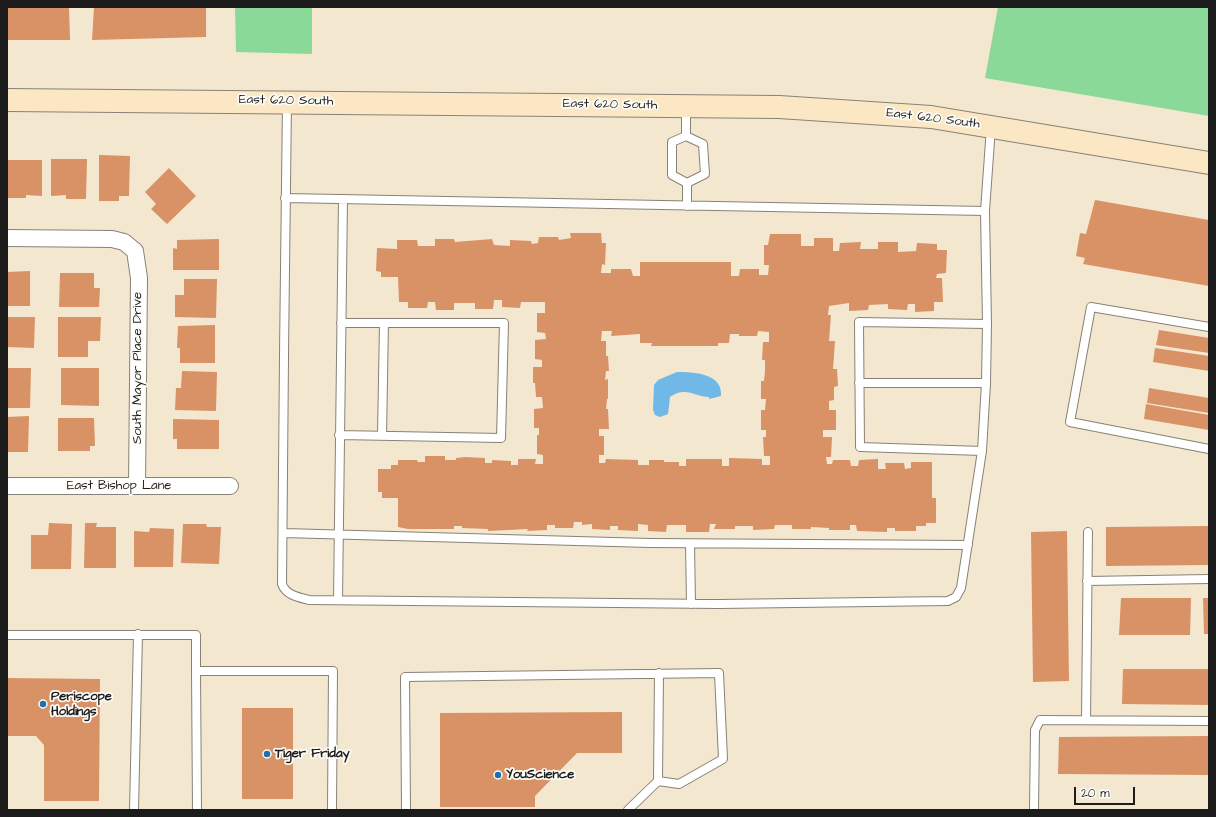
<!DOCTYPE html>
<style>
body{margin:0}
#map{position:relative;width:1216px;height:817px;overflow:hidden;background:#f4e7cf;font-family:"Architects Daughter",sans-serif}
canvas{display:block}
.frame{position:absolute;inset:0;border:8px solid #1c1c1c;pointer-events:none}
.scale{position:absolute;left:1074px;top:787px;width:61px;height:18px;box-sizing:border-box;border:2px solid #1c1c1c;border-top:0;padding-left:5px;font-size:12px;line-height:14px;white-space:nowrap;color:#1c1c1c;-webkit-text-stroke:3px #fdfcf7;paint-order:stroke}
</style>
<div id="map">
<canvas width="1216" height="817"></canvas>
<div class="frame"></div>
<div class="scale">20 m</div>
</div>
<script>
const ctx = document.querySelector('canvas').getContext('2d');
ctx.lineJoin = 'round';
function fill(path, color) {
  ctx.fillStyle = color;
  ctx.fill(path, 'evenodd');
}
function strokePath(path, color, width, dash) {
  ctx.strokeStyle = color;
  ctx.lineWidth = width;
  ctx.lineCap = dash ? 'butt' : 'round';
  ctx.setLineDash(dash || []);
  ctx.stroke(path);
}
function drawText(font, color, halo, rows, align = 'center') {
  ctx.font = font + ' "Architects Daughter",sans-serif';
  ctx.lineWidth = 3.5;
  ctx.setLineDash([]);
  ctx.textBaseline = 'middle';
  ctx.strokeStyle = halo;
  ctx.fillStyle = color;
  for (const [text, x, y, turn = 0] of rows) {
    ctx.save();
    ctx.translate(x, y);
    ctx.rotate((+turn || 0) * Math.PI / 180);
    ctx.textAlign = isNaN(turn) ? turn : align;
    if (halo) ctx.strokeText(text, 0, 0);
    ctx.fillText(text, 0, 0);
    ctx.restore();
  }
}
const green = new Path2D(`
 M235,7H312V54L236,52Z
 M998,7H1209V116L985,78Z`);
const water = new Path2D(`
 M677,372C693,372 723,373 721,396L709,399V397C694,397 687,386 670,397L668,414L660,417L655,415L653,410L654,385L658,380Z`);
const building = new Path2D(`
 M7,7H69L70,40H7Z
 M94,7H206V37L92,40Z
 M99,155L130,156L129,196H119V201H99Z
 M51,159H87L86,199H66V195L51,196Z
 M7,160H42V196L26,195V198H7Z
 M169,168L196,196L167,224L151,209L156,204L145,192Z
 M1095,200L1209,220V286L1083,264L1085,258L1076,256L1080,233L1086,234Z
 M570,233H601L602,243H606L605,265L602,264L601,273H611V269H631L633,276H640V262H731V276H739L740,269H759V275H768L769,265H764V245H768L770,234H801V246H814V238H833V251H839L840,243L861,242L860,249H878V242H898V252L916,251L917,243L937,244V250H947L946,273L937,274L936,278H942L943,302H934V311L915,312V304H908L907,310L888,309V304L869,305L868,310L849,311V303L829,306L828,315H831L829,341H835L833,369H837L838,386L834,387V400L829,401V410H836V430H823V437H832L831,457H826L827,464H832L833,460H850L851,466H858L859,460L878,459V469H886L885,463H904L905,469L911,468V462H932V498H936V523H926V526H916V531H895V528H887V532L857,531L856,525H850V530H829V528L811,527V529H792V525H775L774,529L753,530V526H735V529H714L716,524H710L709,532H686V525H667L666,532L648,531V525L638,524V531L618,530V526H610V530L592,529V524L582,525V522H574L573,528H555V525H547V530L527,531L528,529L488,531V529L462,528V526H454V529H408L398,527V498H382V492H378V469H391V465H398V460H417L418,462H425V456H445V460H456V458L465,457L485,458V463H492V460L511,461V465H518V459H536L535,464H543V455L537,454V435H539V428H534V409L543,408L542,397H536L535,383H533V367H542V360L535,359V340L546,339L545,333L537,332V313H545V302H521L520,308L502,307V300H494L493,309H475V303H454V310H436L435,302H428L427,308H408V302H399L398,277H381V272L376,271L377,248L397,249V240H417L418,246H435V239H454L455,242L492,239L494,245L510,246V240L531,241L532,244L538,243L539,237H558L559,240L571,238ZM602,331H612L611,336L640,334V343H652L651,346H718V343H729L730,334H739V336H757L758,331L769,332V342H763L762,360H765V371L764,381H761V399H766L765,410H761V430H766V437H763L764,456H770V465H762V459L729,458V466H722V459H686V466H679V462H664V460H649V465H638V460L606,459L605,463H599V455H604V436H599V429H609L608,409H606L607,399H608V379L605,380L606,371H609L608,356H606V341H601Z
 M219,239V270H173V248L177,249V240Z
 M30,271V306H7V272Z
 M60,273H94V288H100L99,307H59Z
 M184,279H217L216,318L175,317V295H184Z
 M7,317H35L34,348L7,347Z
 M58,317H101L100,341H88V357H58Z
 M215,325V363H180V348H177L178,326Z
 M1159,330L1209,338V353L1156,345Z
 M1155,348L1209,356V371L1153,362Z
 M7,368H31L30,408H7Z
 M61,368H99V406L61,405Z
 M182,371L217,372L216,411L175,410L176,388H181Z
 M1149,388L1209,398V413L1147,403Z
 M1146,404L1209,415V430L1144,419Z
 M29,416L28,452H7V417Z
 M58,418H94L95,446H90V451H58Z
 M173,419L219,420V449H177V439H173Z
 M49,523L72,524L71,569H31V535H48Z
 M85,523H97L96,527H116V568H84Z
 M183,524H206L207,527H221L219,564L181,563Z
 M1209,526V565L1106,566V527Z
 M150,528L174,529L173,567H134V531L149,532Z
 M1067,531L1069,681L1033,682L1031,532Z
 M1121,598H1191L1190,635H1119Z
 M1203,598H1209V634H1204Z
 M1123,669H1209V705L1122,704Z
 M7,678L100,679L99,801H44V745L36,736H7Z
 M242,708H293V799H242Z
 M622,712V753H577L535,796V807H440V713Z
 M1209,736V775L1058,774L1059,737Z`);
const lane = new Path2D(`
 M287,102C284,263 284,423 282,584C286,595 297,597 309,600L719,604L948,601L956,597L961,588L982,451L986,383L987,324L985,211L991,127
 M686,107V136
 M686,136L703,144L705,174L687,183L672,175V142Z
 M285,198L985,211
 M687,206V183
 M1209,327L1091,307L1070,422L1209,449
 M859,383H986
 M339,435L501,438L504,323H341
 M382,436L384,323
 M982,451L860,447L859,322L987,324
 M283,533L650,543L968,545
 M690,544L691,604
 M1087,581L1209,579
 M338,600L343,199
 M7,635H196V671H333L332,810
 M196,671L197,810
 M1086,720L1088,532
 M658,781L659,673
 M134,810L138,634
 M406,810L405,677L719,673L723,759L679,784L658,781L628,810
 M1034,810L1035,730L1040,720L1209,721`);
const street = new Path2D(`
 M7,238L112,239L124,242L135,251L139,278L137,486
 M7,486H230`);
const secondary = new Path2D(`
 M7,100L779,107L931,117L1209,163`);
const markers = [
 [43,704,4,"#1f6fb2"],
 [267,754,4,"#1f6fb2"],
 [498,775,4,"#1f6fb2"]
];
const streetNames = [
 ["East 620 South",286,101,1],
 ["East 620 South",610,105,1],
 ["East 620 South",933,119,7],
 ["South Mayor Place Drive",138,368,-90],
 ["East Bishop Lane",119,486]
];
const poiNames = [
 ["Periscope",51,697],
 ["Holdings",51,712],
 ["Tiger Friday",275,754],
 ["YouScience",506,775]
];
fill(green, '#8bd998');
fill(water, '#6fb8e7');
fill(building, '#d89266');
strokePath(lane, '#888276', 10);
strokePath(street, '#888276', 18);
strokePath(secondary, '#888276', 24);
strokePath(lane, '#fff', 8);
strokePath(street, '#fff', 16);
strokePath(secondary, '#fbe7c3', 22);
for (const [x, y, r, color] of markers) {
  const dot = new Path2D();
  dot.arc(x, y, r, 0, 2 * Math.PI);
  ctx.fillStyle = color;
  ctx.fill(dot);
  strokePath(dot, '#fdfcf7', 1.5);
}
drawText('13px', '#1c1c1c', '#fdfcf7', streetNames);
drawText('bold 13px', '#1c1c1c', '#fdfcf7', poiNames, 'left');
</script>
